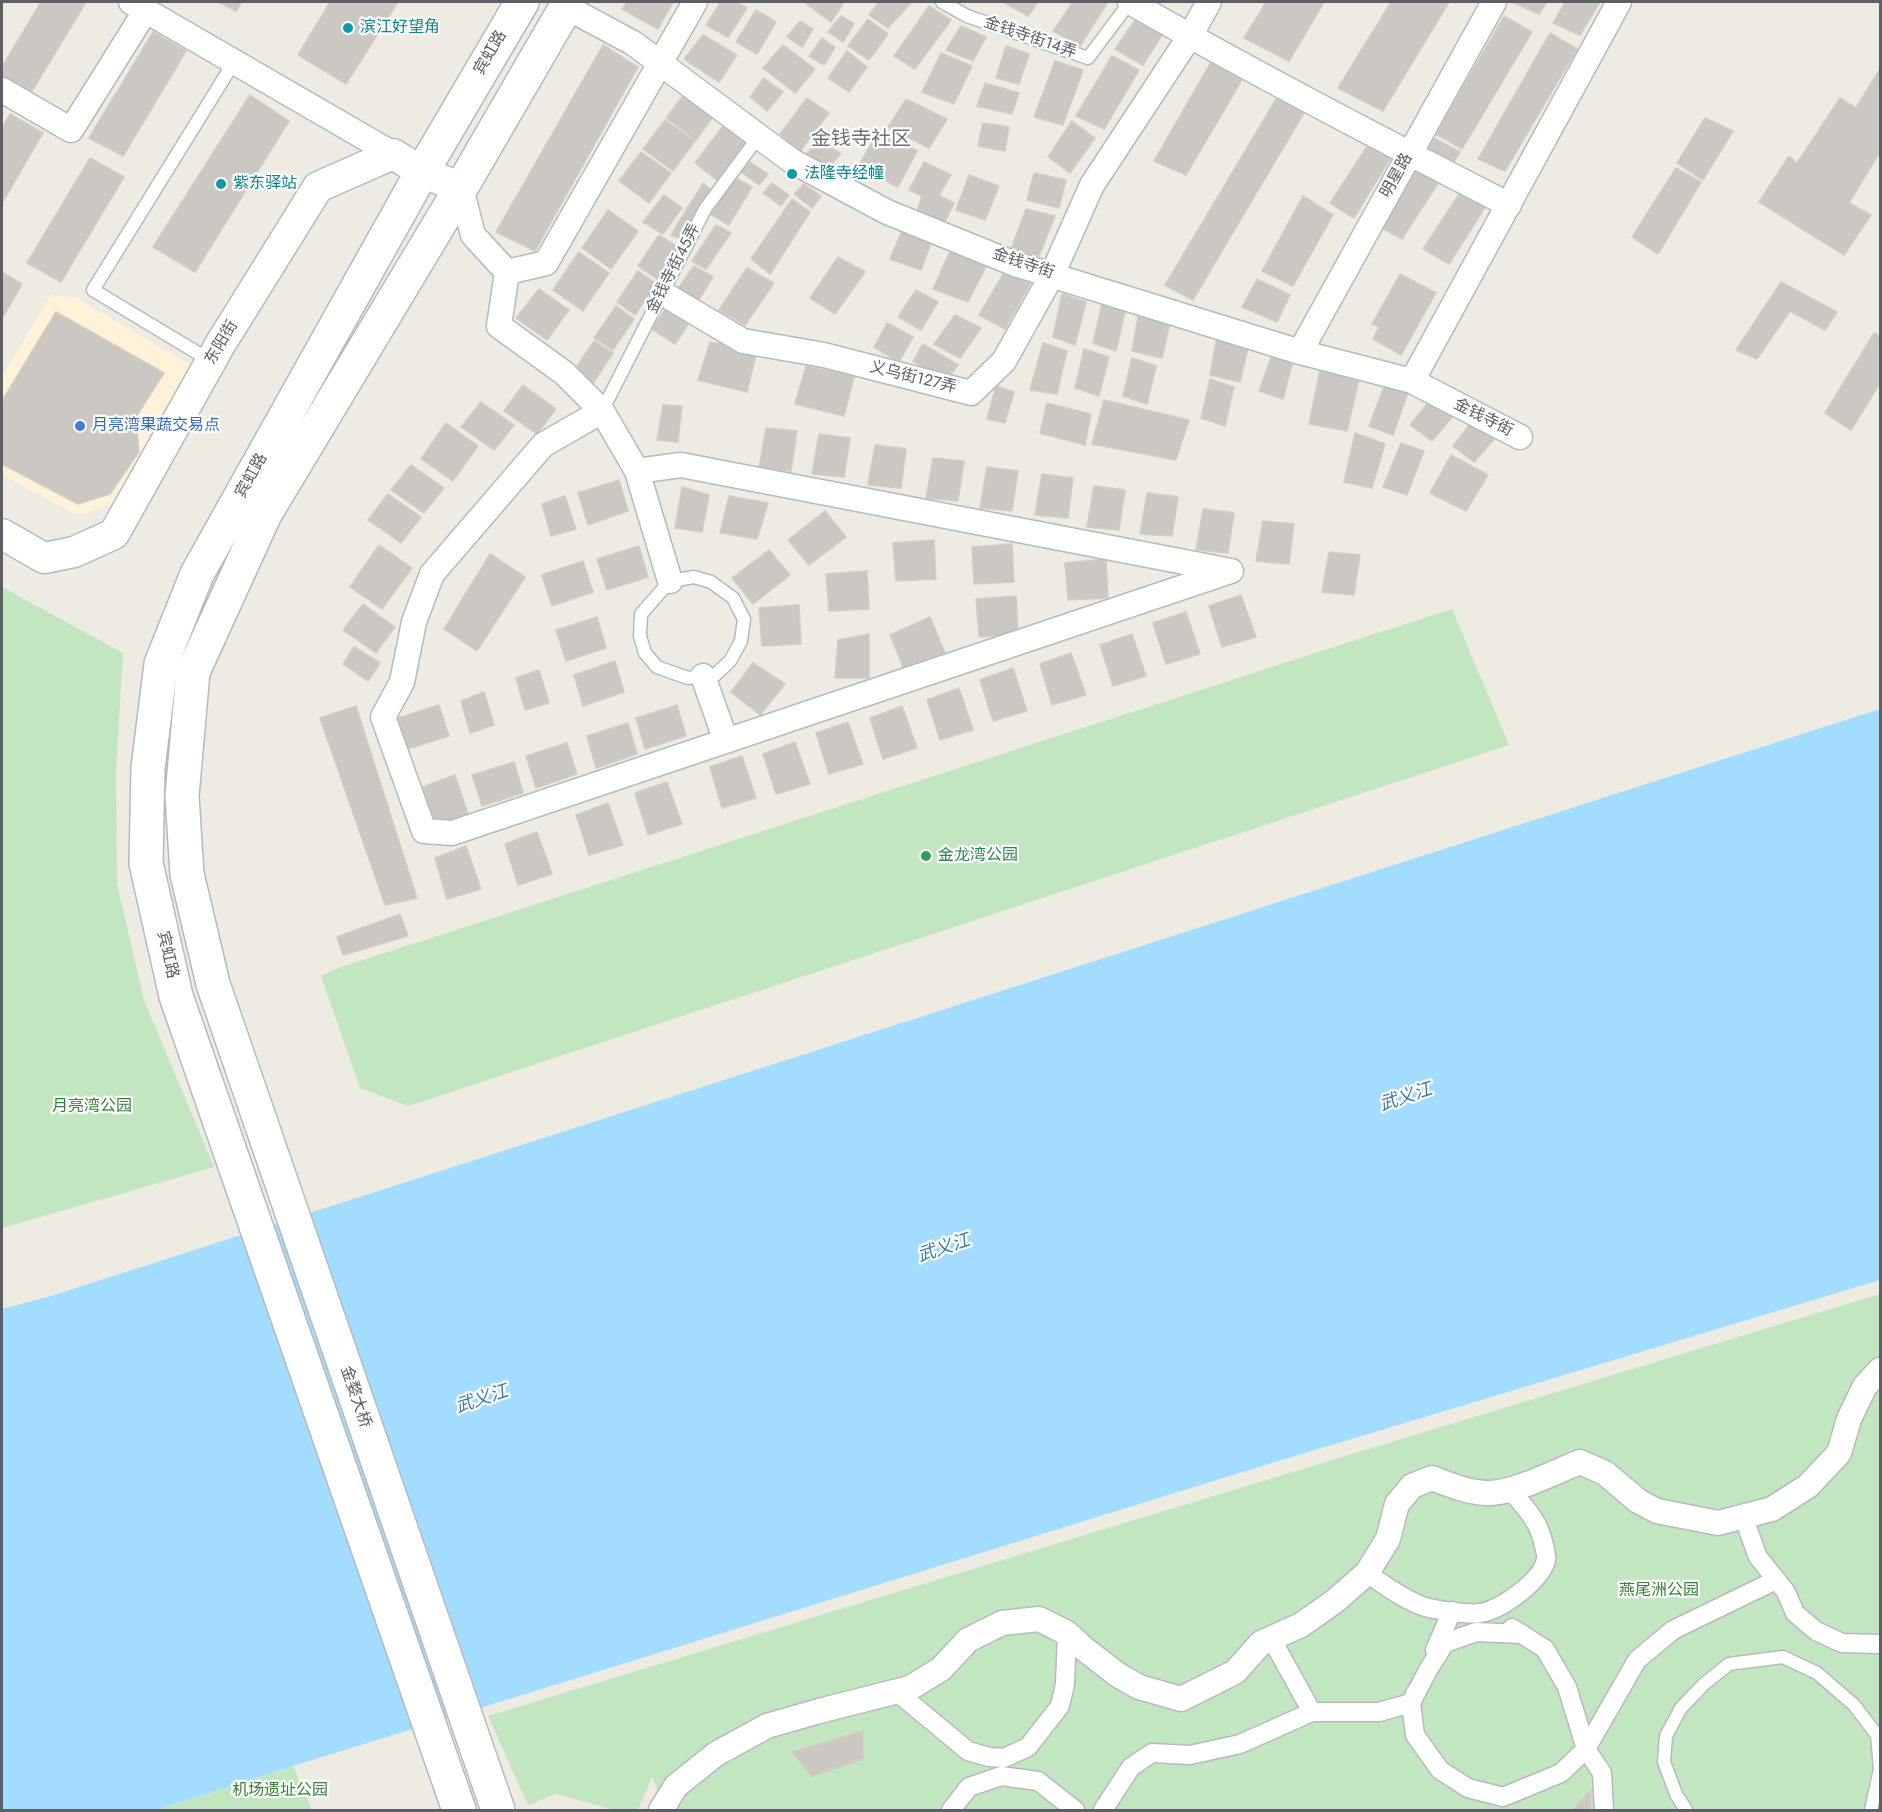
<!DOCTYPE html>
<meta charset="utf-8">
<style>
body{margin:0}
#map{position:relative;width:1882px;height:1812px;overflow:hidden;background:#eeebe3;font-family:Jost,sans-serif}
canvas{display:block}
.frame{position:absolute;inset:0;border:3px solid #5b6064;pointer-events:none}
</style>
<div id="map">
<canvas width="1882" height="1812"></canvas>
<div class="frame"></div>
</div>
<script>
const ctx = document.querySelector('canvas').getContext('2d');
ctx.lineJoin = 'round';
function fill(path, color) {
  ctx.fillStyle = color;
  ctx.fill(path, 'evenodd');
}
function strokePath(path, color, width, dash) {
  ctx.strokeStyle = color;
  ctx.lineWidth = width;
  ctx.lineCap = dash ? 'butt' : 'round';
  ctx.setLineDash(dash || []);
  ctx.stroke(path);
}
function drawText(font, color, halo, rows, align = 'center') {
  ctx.font = font + ' Jost,"Noto Sans SC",sans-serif';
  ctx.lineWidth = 4.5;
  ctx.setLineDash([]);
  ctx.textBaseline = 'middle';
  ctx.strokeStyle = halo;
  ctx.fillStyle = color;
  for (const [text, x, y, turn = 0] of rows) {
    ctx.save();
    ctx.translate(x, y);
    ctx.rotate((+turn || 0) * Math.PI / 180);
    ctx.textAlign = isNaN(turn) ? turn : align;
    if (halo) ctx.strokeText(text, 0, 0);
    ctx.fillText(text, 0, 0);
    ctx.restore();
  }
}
const commercial = new Path2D(`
 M51,295L75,297L194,367L112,505L77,515L2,475V377Z`);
const green = new Path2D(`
 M2,587L123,653L116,769L117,884L144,1000L214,1167L2,1228Z
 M1452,609L1509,745L408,1106L360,1088L321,976L338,968Z
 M1880,1294V1810H666L652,1777L638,1810H614L556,1794L528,1805L488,1716Z
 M293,1766L312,1810H157Z`);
const water = new Path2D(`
 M1880,709V1280L1262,1466L293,1766L157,1810H2V1309L51,1296Z`);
const building = new Path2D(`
 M41,2H86L29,96L2,81V67Z
 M218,2H242L236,11Z
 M330,2H398L346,84L298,55Z
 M627,2H673L658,29L622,9Z
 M721,2H736L747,8L728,37L706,25Z
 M808,2H844L831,22L806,4Z
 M879,2H912L888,28L869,15Z
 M1003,2H1038L1028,16Z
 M1073,2H1108L1080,46L1053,31Z
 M1266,2H1324L1289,61L1244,38Z
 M1391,2H1449L1383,111L1338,88Z
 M1512,2H1547L1539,14Z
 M1565,2H1600L1580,35L1553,23Z
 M929,6L951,20L915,69L894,56Z
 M756,10L776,22L757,54L736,42Z
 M841,16L854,24L843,42L828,32Z
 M1504,16L1532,32L1462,149L1436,134Z
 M868,19L888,34L869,60L848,46Z
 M1135,20L1162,35L1143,65L1115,49Z
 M800,21L813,29L802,47L787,37Z
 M961,26L986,37L973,61L946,50Z
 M153,32L186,51L123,156L89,138Z
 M1550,33L1577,49L1505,171L1478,159Z
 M703,35L737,55L719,82L684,59Z
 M822,38L835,47L824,65L809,56Z
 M603,45L638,67L535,251L496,232Z
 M783,45L815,69L795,93L763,68Z
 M1006,46L1029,54L1019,84L996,78Z
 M847,51L867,67L849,92L828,78Z
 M941,53L972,66L954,104L922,92Z
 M1112,56L1139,70L1104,129L1076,116Z
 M1055,61L1083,70L1063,125L1034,117Z
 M1211,62L1243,78L1186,175L1154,161Z
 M1880,69V152L1849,203L1871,215L1844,255L1759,202L1789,156L1797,163L1840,98L1856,108Z
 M764,78L783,92L767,111L750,97Z
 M985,83L1019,93L1012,114L977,106Z
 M688,89L718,110L696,140L666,118Z
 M250,95L289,121L195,272L153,247Z
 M1278,96L1305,111L1193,300L1165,285Z
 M807,98L829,113L800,151L780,134Z
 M906,99L947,119L929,148L888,127Z
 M10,114L43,133L2,203V128Z
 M1705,118L1733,131L1703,180L1677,163Z
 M665,120L695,141L673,171L643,149Z
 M1072,121L1095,138L1070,173L1048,157Z
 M726,122L748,140L718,181L695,163Z
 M983,123L1009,127L1005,151L978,146Z
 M879,130L917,151L898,187L858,167Z
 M1434,138L1460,152L1449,170L1423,157Z
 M819,140L841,154L826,170L806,155Z
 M1368,145L1391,157L1354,218L1330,203Z
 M641,152L671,173L649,203L619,181Z
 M90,158L124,177L61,282L27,263Z
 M750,162L768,174L759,185L741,172Z
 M924,162L951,175L939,195L954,203L942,228L915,217L922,196L909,190Z
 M1416,163L1442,177L1402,239L1376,225Z
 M1676,168L1701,182L1658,254L1632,237Z
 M1034,173L1066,180L1059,208L1027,200Z
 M969,175L999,186L985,220L956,210Z
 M734,177L752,187L729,225L710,214Z
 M703,183L711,190L681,239L671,235Z
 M772,183L789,195L781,206L763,193Z
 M804,184L821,196L812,208L794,194Z
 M1463,188L1489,201L1449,264L1423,249Z
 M664,195L682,208L663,234L643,222Z
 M1303,196L1333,215L1293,286L1262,271Z
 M792,199L810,212L770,274L751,259Z
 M1026,209L1055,216L1038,259L1011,249Z
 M608,210L638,231L611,269L582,248Z
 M716,225L731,233L706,269L692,261Z
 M902,230L932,241L921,270L890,259Z
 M659,235L678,247L657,279L638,266Z
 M950,251L988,263L968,302L933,289Z
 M579,252L609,273L583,311L553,290Z
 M838,257L865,272L835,314L810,298Z
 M694,266L713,277L695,306L674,294Z
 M747,268L774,283L745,325L719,310Z
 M638,271L656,283L635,315L617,302Z
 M1005,271L1030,284L1005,329L979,315Z
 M2,272L22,284L2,319Z
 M1400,274L1436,293L1401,355L1373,339L1379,327L1372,324Z
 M1257,279L1290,295L1277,322L1242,307Z
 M1781,282L1837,312L1825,330L1790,311L1757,359L1736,350Z
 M539,289L569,310L547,340L516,318Z
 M916,290L938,302L921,330L898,317Z
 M1062,294L1086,302L1075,345L1053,337Z
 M1102,304L1125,312L1116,351L1093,343Z
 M668,305L691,320L675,344L652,329Z
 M616,306L634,319L613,350L594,338Z
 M56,312L164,373L136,417L139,452L110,494L78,504L2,464V401Z
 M1139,312L1171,319L1162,358L1132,351Z
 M955,315L981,328L960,358L934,344Z
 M887,323L913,337L899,362L874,347Z
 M1874,333L1880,336V383L1851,430L1825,413Z
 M1217,337L1249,344L1240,382L1210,375Z
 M594,341L613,353L592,385L573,372Z
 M710,342L757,351L747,392L698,380Z
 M1043,343L1067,351L1057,394L1030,390Z
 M923,344L958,365L947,380L913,361Z
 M1084,349L1109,357L1099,396L1075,388Z
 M1272,355L1293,361L1283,399L1259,391Z
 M1132,358L1156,366L1147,404L1123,396Z
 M806,366L854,376L844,416L795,404Z
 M1320,370L1359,380L1347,431L1309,424Z
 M1210,379L1234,387L1225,426L1201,418Z
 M1386,382L1409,390L1393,435L1369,426Z
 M523,385L556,409L537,434L504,411Z
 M996,386L1014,392L1005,423L987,419Z
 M1431,399L1453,416L1432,441L1410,425Z
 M1104,400L1189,420L1176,460L1092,444Z
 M481,402L514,425L494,450L461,427Z
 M1047,403L1091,414L1085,445L1040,433Z
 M663,405L682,406L678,442L657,440Z
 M1473,420L1496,437L1474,462L1453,446Z
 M446,423L478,446L453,481L421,459Z
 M766,428L797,431L791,471L759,468Z
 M1355,433L1385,444L1372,488L1344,482Z
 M819,434L850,438L844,477L812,474Z
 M1401,443L1424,451L1407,495L1383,487Z
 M875,445L906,449L901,488L868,485Z
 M1451,455L1488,475L1466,511L1430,493Z
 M933,458L964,461L958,501L926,498Z
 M411,465L444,488L424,513L391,490Z
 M987,467L1018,471L1012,511L980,508Z
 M1042,474L1073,478L1068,518L1035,515Z
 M619,480L628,511L588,525L578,493Z
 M1094,486L1125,490L1119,530L1087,527Z
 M682,487L709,495L702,532L675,528Z
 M1147,493L1178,497L1172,536L1140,534Z
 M388,494L421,517L401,543L368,520Z
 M565,496L576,529L551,536L542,504Z
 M729,496L768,503L757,539L720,533Z
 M1203,509L1234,513L1228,553L1196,550Z
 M825,511L846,537L809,565L788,540Z
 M1263,521L1294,524L1289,564L1256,561Z
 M934,540L936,579L896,581L893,543Z
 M1012,544L1014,582L974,584L972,547Z
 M379,545L412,568L382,609L350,587Z
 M639,546L648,577L607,590L597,559Z
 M769,550L790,575L753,604L732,578Z
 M1329,552L1360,555L1354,595L1322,592Z
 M490,554L525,577L477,651L444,629Z
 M1106,559L1108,598L1068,600L1065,563Z
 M583,561L593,592L552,606L542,575Z
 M867,571L869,609L829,611L826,574Z
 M1241,595L1256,637L1222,647L1209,606Z
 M1016,596L1018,634L979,637L976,599Z
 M363,604L395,627L376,653L343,630Z
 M799,605L801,644L762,646L759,608Z
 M1186,612L1200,654L1166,664L1153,623Z
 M597,617L606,648L566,661L556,630Z
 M930,617L945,653L903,667L890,635Z
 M869,634V678H835L838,640Z
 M1132,634L1146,676L1113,686L1100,645Z
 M354,647L380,663L368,681L343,664Z
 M1071,653L1086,695L1052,705L1040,664Z
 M615,661L624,692L583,706L574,675Z
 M753,663L785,684L760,715L731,692Z
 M1013,668L1027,711L993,721L980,680Z
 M539,670L549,703L525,710L516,678Z
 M959,688L973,730L940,740L927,700Z
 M484,692L494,725L470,733L461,701Z
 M439,705L449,736L408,749L398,718Z
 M677,705L686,736L645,749L636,718Z
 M356,706L417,898L385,905L320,718Z
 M902,706L917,748L883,759L870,718Z
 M848,722L863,764L829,774L816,733Z
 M628,723L637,754L596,768L587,736Z
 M795,742L810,784L776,794L763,754Z
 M567,743L577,774L536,788L526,756Z
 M742,756L756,798L722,808L710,767Z
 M514,762L523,793L482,806L472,775Z
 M455,775L469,817L436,828L423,787Z
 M667,782L682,824L648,835L635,793Z
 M608,803L623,845L589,855L576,815Z
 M537,832L552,874L518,885L505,844Z
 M466,846L481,889L447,899L435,858Z
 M400,914L408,936L343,955L337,937Z
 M863,1731V1759L812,1776L792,1752Z
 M1591,1790L1590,1810H1573Z`);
const service = new Path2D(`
 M942,2L967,16L1088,58L1130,2
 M211,361L93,290L234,62
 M602,411L705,209L759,136
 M694,577L711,582L733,598L744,619L741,641L730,661L715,675L688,678L657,667L645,653L640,636L641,614L670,581Z
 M1686,1810L1676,1794L1664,1762L1666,1736L1681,1708L1704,1684L1729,1664L1783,1657L1817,1673L1854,1705L1877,1735L1880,1769L1871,1810`);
const pedestrian = new Path2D(`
 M1743,1516L1758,1557L1786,1592L1795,1613L1816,1631L1842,1643L1880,1644
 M1367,1573C1384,1585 1402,1598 1422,1606C1434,1610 1468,1615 1481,1613C1502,1609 1541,1581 1546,1560C1547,1556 1545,1550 1544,1546C1540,1522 1525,1507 1509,1489
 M1512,1628L1545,1649L1567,1687L1586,1749L1602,1773L1604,1810
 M1522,1634L1476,1632L1445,1643L1428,1670L1411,1703L1415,1735L1440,1770L1468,1788L1503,1797L1561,1773L1586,1749L1637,1660L1673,1630L1776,1580
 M1271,1638L1312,1712
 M1435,1650L1452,1611
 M897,1692L968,1751L989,1757L1004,1758L1028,1747L1060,1706L1065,1684L1067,1633
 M951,1810L969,1787L1001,1776L1038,1781L1075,1810
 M1103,1810L1131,1767L1152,1753L1190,1755L1240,1744L1312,1712H1379L1411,1703L1416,1692`);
const minor = new Path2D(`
 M131,2L393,154
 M1130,2C1254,73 1381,139 1509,205
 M566,7L633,43L792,161L887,212L1015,264L1300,352L1412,381L1520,437
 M2,90L71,130L146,10
 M461,188L473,235L507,272L499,326L564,373L602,411L637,471L670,581
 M507,272L546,263L695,2
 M662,293L743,341L824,355L971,393L1004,361L1052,275L1092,185L1190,36L1209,2
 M1300,352L1494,2
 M1412,381L1619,2
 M602,411L543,445L432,574L414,622L402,682L383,717L424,831L452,833L1231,571L681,465L637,471
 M703,676L726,741
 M661,1810L676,1786L716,1754L767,1726L819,1711L910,1688L941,1669L968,1640L1002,1623L1039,1619L1067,1633L1083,1648L1118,1675L1139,1687L1181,1699L1235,1672L1261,1643L1301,1625L1335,1601L1367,1573L1388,1539L1397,1504L1412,1486L1432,1478C1450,1485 1467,1492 1486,1493C1510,1495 1557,1471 1580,1462L1605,1473L1638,1501L1657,1511L1718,1523L1772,1509L1808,1486L1839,1453L1849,1419L1865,1386L1880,1370`);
const tertiary = new Path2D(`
 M2,534L44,558L74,552L114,534L221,343L318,187L393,154L422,172L461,188`);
const secondary = new Path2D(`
 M459,1810L176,996L146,863L148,768L161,664L197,574L422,172L522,2
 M498,1810L213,984L187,874L182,796L193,672L265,514L461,188L569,2`);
const markers = [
 [348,28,6,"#0f9aa8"],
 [792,174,6,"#0f9aa8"],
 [221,184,6,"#0f9aa8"],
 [80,426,6,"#3f7fe0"],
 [926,856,6,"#2e9e5b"]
];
const cultureNames = [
 ["滨江好望角",360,28],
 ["法隆寺经幢",804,174],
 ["紫东驿站",233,184]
];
const streetNames = [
 ["金钱寺街14弄",1030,38,19],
 ["宾虹路",491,53,-60],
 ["明星路",1397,176,-61],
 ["金钱寺街",1023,264,19],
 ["金钱寺街45弄",674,269,-63],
 ["东阳街",222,343,-59],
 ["义乌街127弄",913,378,14],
 ["金钱寺街",1483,418,27],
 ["宾虹路",252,476,-61],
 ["宾虹路",167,955,77],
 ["金婺大桥",355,1397,71]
];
const shopNames = [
 ["月亮湾果蔬交易点",92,426]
];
const leisureNames = [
 ["金龙湾公园",938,856]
];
const parkNames = [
 ["月亮湾公园",92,1107],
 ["燕尾洲公园",1659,1591],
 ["机场遗址公园",280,1791]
];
const waterNames = [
 ["武义江",1406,1098,-18],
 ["武义江",944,1249,-18],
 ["武义江",482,1400,-18]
];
const quarterNames = [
 ["金钱寺社区",861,140]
];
fill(commercial, '#fef2d8');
fill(green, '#c2e6bf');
fill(water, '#a2ddff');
fill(building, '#cbc7c2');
strokePath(building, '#d3ccc1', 1.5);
strokePath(service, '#b6b9bd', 15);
strokePath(pedestrian, '#b6b9bd', 21);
strokePath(minor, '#b6b9bd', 27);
strokePath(tertiary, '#b6b9bd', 33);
strokePath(secondary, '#b5b9bd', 36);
strokePath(service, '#fff', 12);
strokePath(pedestrian, '#fff', 18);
strokePath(minor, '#fff', 24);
strokePath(tertiary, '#fff', 30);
strokePath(secondary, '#fff', 33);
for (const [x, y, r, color] of markers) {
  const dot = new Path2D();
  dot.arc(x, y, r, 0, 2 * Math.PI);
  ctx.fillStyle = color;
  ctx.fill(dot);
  strokePath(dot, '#fff', 2);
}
drawText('16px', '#0d838f', '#fff', cultureNames, 'left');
drawText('16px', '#5b6064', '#fff', streetNames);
drawText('16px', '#366cbe', '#fff', shopNames, 'left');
drawText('16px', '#27864d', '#fff', leisureNames, 'left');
drawText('16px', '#358333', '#fff', parkNames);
drawText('italic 18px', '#3c79a9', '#fff', waterNames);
drawText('20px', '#6c7276', '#fff', quarterNames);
</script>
